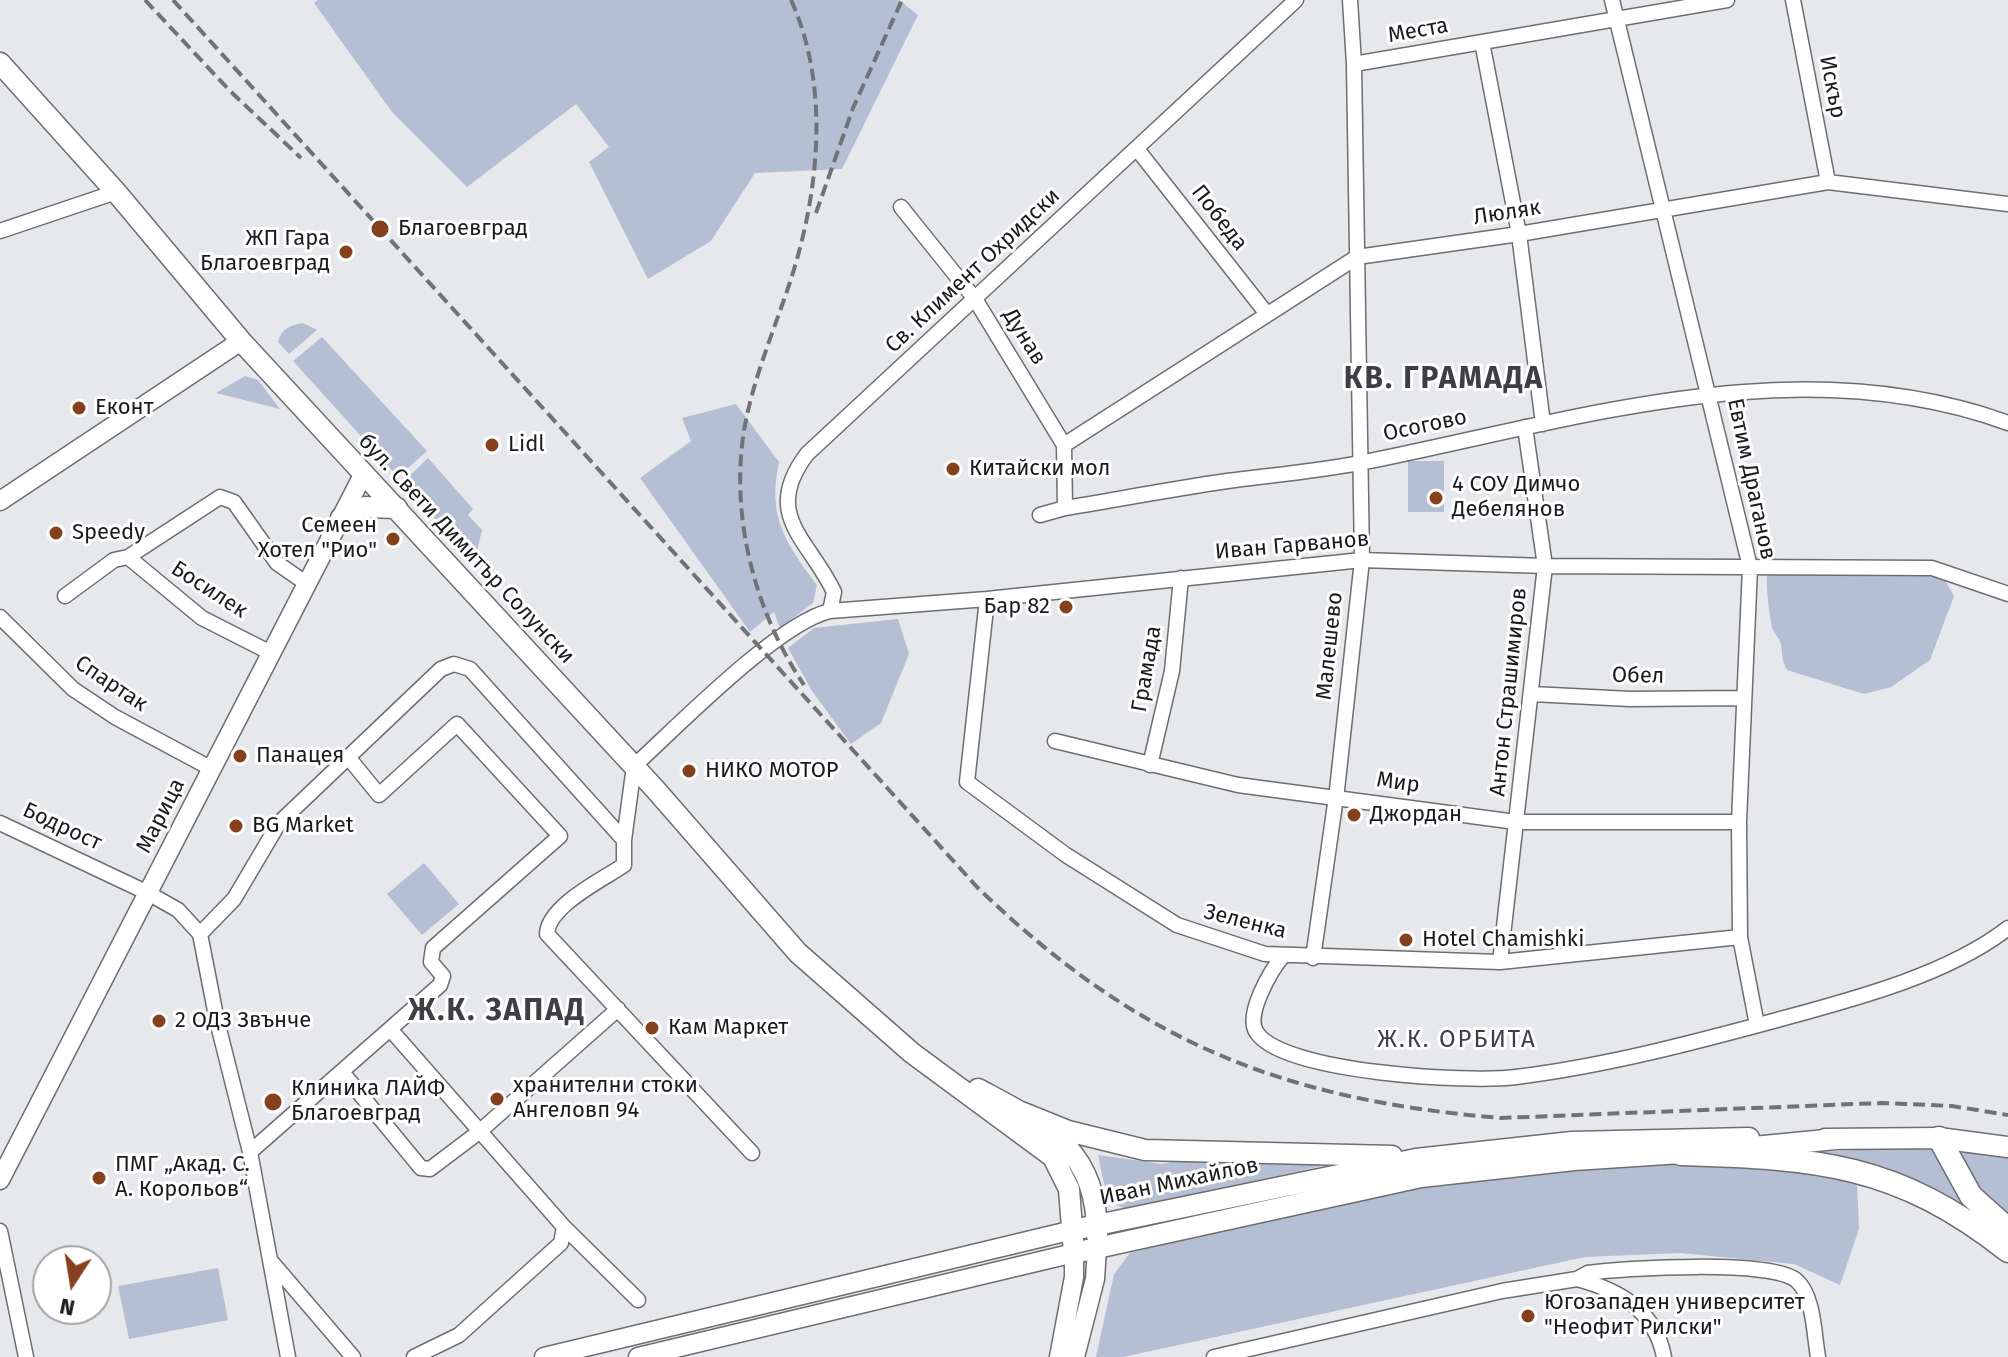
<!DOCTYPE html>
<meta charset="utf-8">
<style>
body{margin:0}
#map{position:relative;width:2008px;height:1357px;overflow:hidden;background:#e6e8ec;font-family:"Fira Sans",sans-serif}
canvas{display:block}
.north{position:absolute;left:32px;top:1245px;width:80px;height:80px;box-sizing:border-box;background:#fff;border:2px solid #a4a4a5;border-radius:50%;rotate:192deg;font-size:22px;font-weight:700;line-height:32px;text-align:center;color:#1b1b1d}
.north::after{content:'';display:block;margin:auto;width:28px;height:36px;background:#86401d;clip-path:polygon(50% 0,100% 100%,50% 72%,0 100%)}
</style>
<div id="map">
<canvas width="2008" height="1357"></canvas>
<div class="north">N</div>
</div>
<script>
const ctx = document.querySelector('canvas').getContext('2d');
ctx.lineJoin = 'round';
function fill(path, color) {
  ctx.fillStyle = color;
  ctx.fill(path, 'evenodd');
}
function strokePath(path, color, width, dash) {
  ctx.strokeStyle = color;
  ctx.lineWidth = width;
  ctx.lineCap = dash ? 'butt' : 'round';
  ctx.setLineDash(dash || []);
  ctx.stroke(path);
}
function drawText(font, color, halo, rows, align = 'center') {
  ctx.font = font + ' "Fira Sans",sans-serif';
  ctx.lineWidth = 6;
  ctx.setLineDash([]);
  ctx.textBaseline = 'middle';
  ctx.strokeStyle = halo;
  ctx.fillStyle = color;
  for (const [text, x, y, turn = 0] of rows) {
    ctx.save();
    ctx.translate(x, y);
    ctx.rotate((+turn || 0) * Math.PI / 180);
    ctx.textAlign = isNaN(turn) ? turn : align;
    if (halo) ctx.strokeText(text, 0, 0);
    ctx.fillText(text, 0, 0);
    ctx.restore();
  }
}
const green = new Path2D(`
 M318,0H899L918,15L842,169L755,173L711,241L648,279L589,162L609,147L576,104L467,187L392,112L314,3Z
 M303,323L317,330L289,354L278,342C281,329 290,325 303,323Z
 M322,337L427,451L398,477L293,361Z
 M245,376L258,380L280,409L216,393Z
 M736,404L779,462C767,517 785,542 817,585L813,603L780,628L774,612L750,632L640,478L691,441L682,418Z
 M428,458L473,509L468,515L482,530L474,563L403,482Z
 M1408,461H1444V512H1408Z
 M1767,574L1935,576L1946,582L1954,596L1930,660L1891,687L1864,694L1787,670C1781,660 1783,655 1781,645C1780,638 1773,633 1772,627C1769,613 1766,588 1767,574Z
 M898,619L909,654L881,723L851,744L812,691L788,648L814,628Z
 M424,863L459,904L422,935L387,894Z
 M1896,1148L1940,1150L1979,1215L1819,1152Z
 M1961,1149L2008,1158V1221C1982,1201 1967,1182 1961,1149Z
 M1098,1155L1162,1164L1180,1160L1340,1162L1129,1209C1104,1207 1103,1175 1098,1155Z
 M1751,1157L1857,1183L1859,1229L1840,1285L1794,1264L1680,1253L1585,1257L1123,1357H1096L1114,1274L1130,1253L1248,1221L1404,1189L1546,1168Z
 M218,1268L228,1320L129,1339L118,1286Z`);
const minor = new Path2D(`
 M1612,0L1750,567L1739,822L1740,937L1757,1025
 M1793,0L1828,182
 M1482,42L1519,234L1543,424
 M1354,64L1727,0
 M1137,149L1267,314
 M901,207L975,299L1064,445L1065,508
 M0,231L116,192
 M1064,445L1357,257L1519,234L1828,182L2008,204
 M1040,515L1065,508C1119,499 1173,489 1227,481C1273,475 1320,471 1365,462C1576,420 1797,346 2008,423
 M128,557L202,618L271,653
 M65,596L114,560L128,557L220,497L234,502L277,563L307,584
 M987,599L967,782L1066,855L1177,925L1265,954L1500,962L1740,937
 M830,611L834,592C809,539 761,515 807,454L1296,0
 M0,617L73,689L115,717L212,769
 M1532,694L1630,699L1744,698
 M1055,741L1238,785L1516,822H1739
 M1150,765L1172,671L1181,578
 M0,823L148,893L178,910L200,934L217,1021L250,1152L288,1357
 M624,840L634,766C678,726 778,623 830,611L987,599L1362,560L1545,566L1932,568L2008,594
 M200,934L234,899L279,823L441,669L454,664L470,669L624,840V865C602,880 548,906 547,934L752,1153
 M1283,956C1271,970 1244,1016 1257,1033C1285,1073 1469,1083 1516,1077C1605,1066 1692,1043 1777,1020C1851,1000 1948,975 2008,928
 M1313,958L1337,790L1362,560L1354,64L1350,0
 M1500,962L1545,566L1525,427
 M390,1029L564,1227L561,1243L459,1335L414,1357
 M342,1072L421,1168L430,1169L479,1132L618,1009
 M250,1152L440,985L443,976L431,962L433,948L560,836L457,724L379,795L348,757
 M564,1227L638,1300
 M0,1231L26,1357
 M270,1260L353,1357
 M1577,1279C1619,1290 1655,1310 1664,1357
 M1214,1357L1502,1291L1577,1279L1588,1273C1623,1268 1774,1259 1797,1281C1814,1296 1814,1335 1818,1357`);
const tertiary = new Path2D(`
 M0,501L241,341
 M0,1180L364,473
 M544,1357L1073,1230
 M638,1357L1074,1253V1277L1059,1357
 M1075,1357L1095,1279L1097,1248`);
const secondary = new Path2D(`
 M0,63L116,192L241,341L655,789L798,953L912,1053L1053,1157L1069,1189L1074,1253L1421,1177L1574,1160L1697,1152
 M341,518L365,507L397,508
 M978,1089C1045,1125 1098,1148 1097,1236
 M1021,1112L1068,1131L1145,1150L1392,1156
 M1825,1139L1939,1138L2008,1147
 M1733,1149L1836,1139
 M1073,1230L1416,1159L1572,1142L1749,1138`);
const primary = new Path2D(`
 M1939,1138L1971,1196L2008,1229
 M1681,1154C1816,1158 1897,1163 2008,1251`);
const rail = new Path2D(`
 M145,0L229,90L301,158
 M173,0L977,887C1136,1041 1281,1100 1501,1118L1881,1103L1952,1106L2008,1115
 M791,0C832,90 818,201 787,291C772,335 754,378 745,425C729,513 754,611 804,685
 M816,213L853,108L902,0`);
const markers = [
 [380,229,10,"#86401d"],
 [346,252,8,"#86401d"],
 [79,408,8,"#86401d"],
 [492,445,8,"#86401d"],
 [953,469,8,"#86401d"],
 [1436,498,8,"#86401d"],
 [56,533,8,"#86401d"],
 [393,539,8,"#86401d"],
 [1066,607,8,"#86401d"],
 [240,756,8,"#86401d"],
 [689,771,8,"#86401d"],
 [1354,815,8,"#86401d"],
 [236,826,8,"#86401d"],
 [1406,940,8,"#86401d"],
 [159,1021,8,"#86401d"],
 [652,1028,8,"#86401d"],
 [497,1099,8,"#86401d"],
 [273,1102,10,"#86401d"],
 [99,1178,8,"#86401d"],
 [1528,1316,8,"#86401d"]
];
const streetNames = [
 ["Места",1418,31,-10],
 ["Искър",1832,87,79],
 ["Люляк",1507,213,-9],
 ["Победа",1219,218,52],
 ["Св. Климент Охридски",973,271,-43],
 ["Дунав",1024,337,58],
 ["Осогово",1425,426,-12],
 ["Евтим Драганов",1751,479,78],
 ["Иван Гарванов",1292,546,-5],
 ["бул. Свети Димитър Солунски",466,549,47],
 ["Босилек",209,590,33],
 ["Малешево",1330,646,-84],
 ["Грамада",1147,669,-80],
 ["Обел",1638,676,1],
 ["Спартак",111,684,34],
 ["Антон Страшимиров",1509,692,-84],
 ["Мир",1398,783,8],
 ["Марица",161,816,-63],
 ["Бодрост",62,827,25],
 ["Зеленка",1245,922,14],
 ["Иван Михайлов",1179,1182,-12]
];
const poiNames = [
 ["Благоевград",398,229],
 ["ЖП Гара",330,239,"right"],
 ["Благоевград",330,264,"right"],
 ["Еконт",95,408],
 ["Lidl",508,445],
 ["Китайски мол",969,469],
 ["4 СОУ Димчо",1452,485],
 ["Дебелянов",1452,510],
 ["Семеен",377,526,"right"],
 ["Хотел \"Рио\"",377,551,"right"],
 ["Speedy",72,533],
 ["Бар 82",1050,607,"right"],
 ["Панацея",256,756],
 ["НИКО МОТОР",705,771],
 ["Джордан",1370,815],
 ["BG Market",252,826],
 ["Hotel Chamishki",1422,940],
 ["2 ОДЗ Звънче",175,1021],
 ["Кам Маркет",668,1028],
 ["хранителни стоки",513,1086],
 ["Ангеловп 94",513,1111],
 ["Клиника ЛАЙФ",291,1089],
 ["Благоевград",291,1114],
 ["ПМГ „Акад. С.",115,1165],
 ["А. Корольов“",115,1190],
 ["Югозападен университет",1544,1303],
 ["\"Неофит Рилски\"",1544,1328]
];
const neighbourhoodNames = [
 ["Ж.К. ОРБИТА",1457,1040]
];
const districtNames = [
 ["КВ. ГРАМАДА",1444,380],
 ["Ж.К. ЗАПАД",497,1012]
];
fill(green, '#b4bfd3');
strokePath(minor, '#6c6e71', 17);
strokePath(tertiary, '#6c6e71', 21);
strokePath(secondary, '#6c6e71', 23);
strokePath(primary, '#6c6e71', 25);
strokePath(minor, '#fff', 14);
strokePath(tertiary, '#fff', 18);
strokePath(secondary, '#fff', 20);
strokePath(primary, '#fff', 22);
strokePath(rail, '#717275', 4, [12, 6]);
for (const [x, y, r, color] of markers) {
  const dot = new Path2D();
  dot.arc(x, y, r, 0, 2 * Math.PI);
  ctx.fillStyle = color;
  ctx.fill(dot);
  strokePath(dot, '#fff', 3);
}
drawText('22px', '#1b1b1d', '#fff', streetNames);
drawText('22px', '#1b1b1d', '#fff', poiNames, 'left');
ctx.letterSpacing = '2px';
drawText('24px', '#3e3f42', '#fff', neighbourhoodNames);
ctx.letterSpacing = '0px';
ctx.letterSpacing = '2px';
drawText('bold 30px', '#3e3f42', '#fff', districtNames);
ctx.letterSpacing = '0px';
</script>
